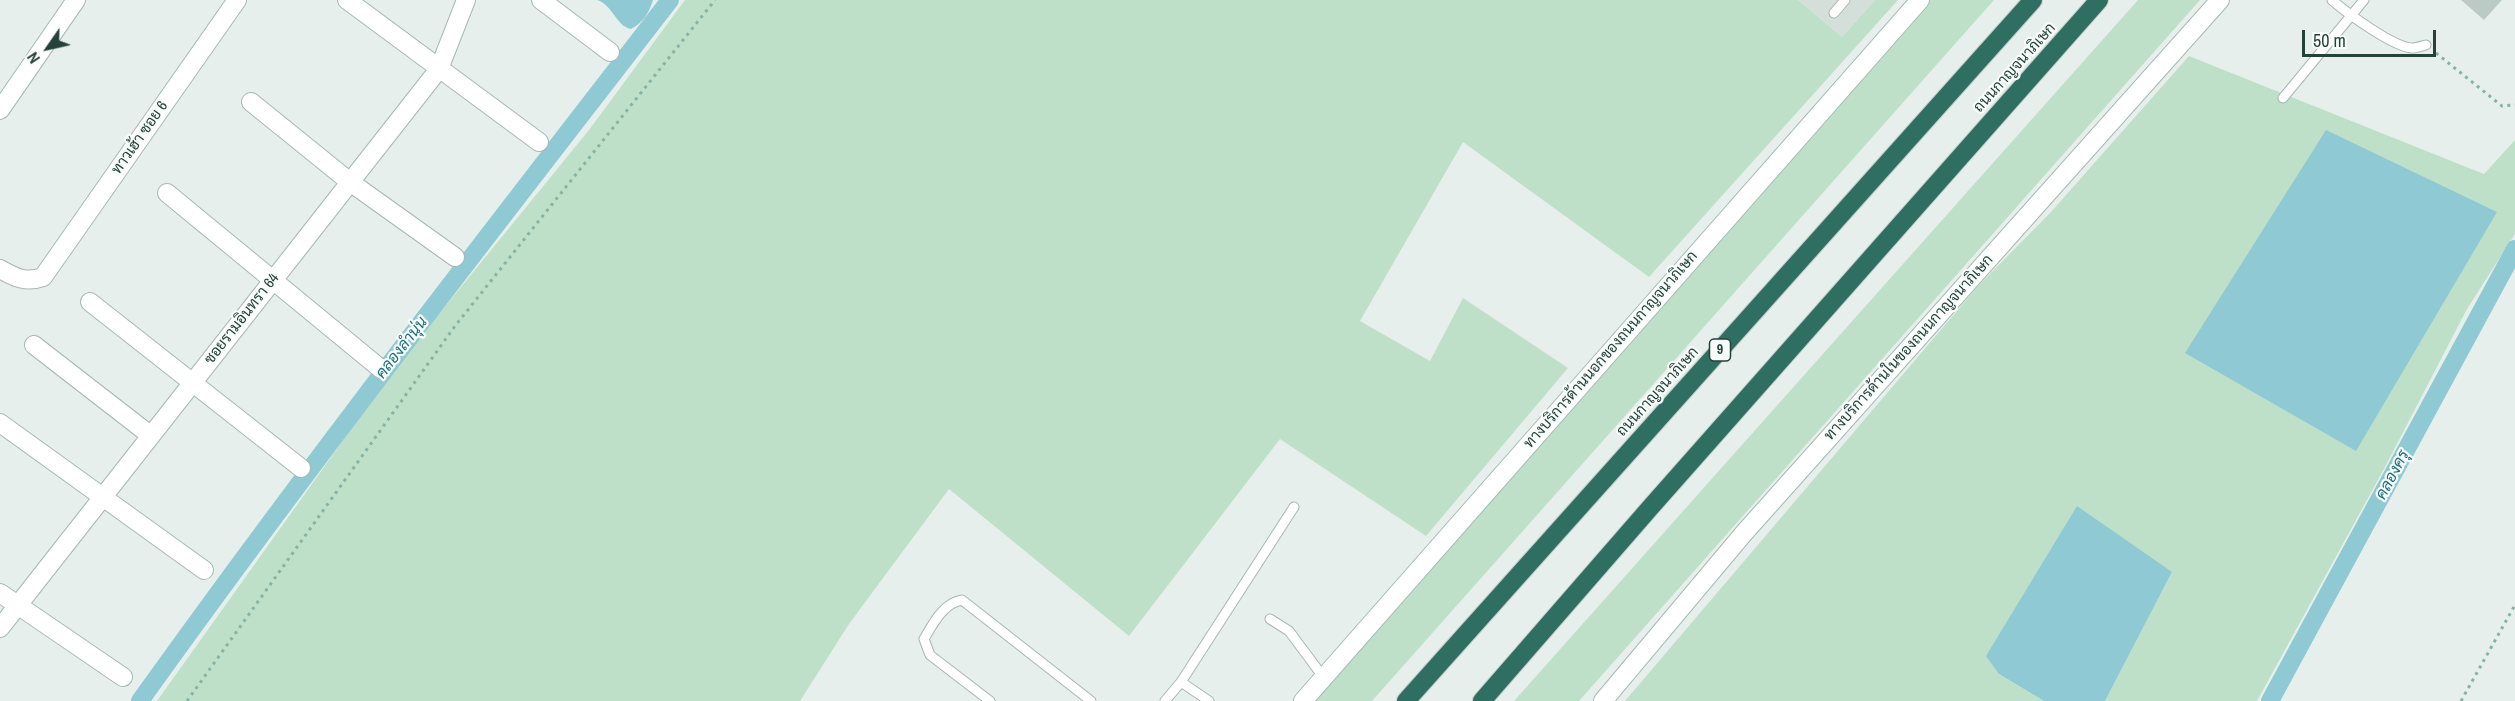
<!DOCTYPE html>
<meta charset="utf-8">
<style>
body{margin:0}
#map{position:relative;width:2515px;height:701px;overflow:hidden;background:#e6efeb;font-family:"Archivo Narrow",sans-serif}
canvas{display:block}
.north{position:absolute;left:18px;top:18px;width:60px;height:60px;-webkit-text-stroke:4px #f7fbf9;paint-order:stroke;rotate:236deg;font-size:16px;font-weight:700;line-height:24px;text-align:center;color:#24423a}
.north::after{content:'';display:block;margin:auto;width:21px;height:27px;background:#24423a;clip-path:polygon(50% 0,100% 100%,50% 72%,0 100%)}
.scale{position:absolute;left:2302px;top:30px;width:134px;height:27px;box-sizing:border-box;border:3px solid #24423a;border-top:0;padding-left:8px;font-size:18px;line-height:21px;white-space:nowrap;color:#24423a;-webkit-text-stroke:4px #f7fbf9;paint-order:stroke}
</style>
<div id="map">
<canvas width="2515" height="701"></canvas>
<div class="north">N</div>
<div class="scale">50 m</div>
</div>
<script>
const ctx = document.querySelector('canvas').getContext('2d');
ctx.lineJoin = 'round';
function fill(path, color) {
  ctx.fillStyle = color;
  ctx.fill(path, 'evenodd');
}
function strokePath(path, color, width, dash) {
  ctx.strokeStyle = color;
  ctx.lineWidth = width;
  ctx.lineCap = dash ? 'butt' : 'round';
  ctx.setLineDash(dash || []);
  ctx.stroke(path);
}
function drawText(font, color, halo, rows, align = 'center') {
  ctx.font = font + ' "Archivo Narrow",Sarabun,sans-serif';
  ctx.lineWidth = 4.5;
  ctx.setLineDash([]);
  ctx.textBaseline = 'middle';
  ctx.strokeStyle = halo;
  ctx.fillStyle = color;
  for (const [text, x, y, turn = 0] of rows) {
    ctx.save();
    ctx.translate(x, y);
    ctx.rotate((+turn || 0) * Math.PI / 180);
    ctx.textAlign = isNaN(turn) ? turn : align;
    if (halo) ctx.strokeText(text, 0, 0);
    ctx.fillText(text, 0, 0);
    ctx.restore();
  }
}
const built = new Path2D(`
 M1798,0H1875L1842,37Z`);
const green = new Path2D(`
 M685,0H1798L1842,37L1875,0H1898L1649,277L1463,142L1360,321L1430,361L1463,298L1568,368L1426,536L1280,439L1129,636L949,489L849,624L800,701H157L394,369L589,130Z
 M1930,0H1994L1372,701H1309Z
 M2138,0H2200L1579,701H1514Z
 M2189,56L2484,174L2515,140V234L2467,309L2385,467L2257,701H2105L2172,572L1999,674L2044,701H1625L1979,285L2051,212Z`);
const water = new Path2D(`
 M597,0H653C649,13 643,23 631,29C616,26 613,5 597,0Z
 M2326,130L2497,212L2356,451L2185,353Z
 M2077,506L2172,572L2105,701H2044L1999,674L1986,656Z`);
const canal = new Path2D(`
 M140,701C310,463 491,232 670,0
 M2270,701L2515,249`);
const building = new Path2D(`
 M2461,0H2502L2484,20Z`);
const path = new Path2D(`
 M2436,53L2502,106L2515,105
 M187,701L455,326L715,0
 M2461,701L2515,605`);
const lane = new Path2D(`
 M2332,0C2347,13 2393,47 2412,48C2416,48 2422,46 2426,45
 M1834,13L1845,0
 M2283,98L2364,0
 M1270,619L1289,631L1324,678
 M1181,682L1294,507
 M990,701L930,655L924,639C933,624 943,603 962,600L1091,701
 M1165,701L1181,682L1209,701`);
const street = new Path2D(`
 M347,0L539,142
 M541,0L610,52
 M251,102L350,182L455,257
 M0,110L76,0
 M167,193L381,369
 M0,269C16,278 26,283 43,277L237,0
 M90,302L301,468
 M34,345L150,435
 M0,423L204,570
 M0,593L123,677
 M0,628L439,69L466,0`);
const secondary = new Path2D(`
 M1303,701L1920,0
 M1603,701L1744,533L2220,0`);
const highway = new Path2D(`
 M1406,701L2033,0
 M1482,701L1649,509L2099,0`);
const shields = [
 [1720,350,21]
];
const shieldNames = [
 ["9",1720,350]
];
const streetNames = [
 ["ถนนกาญจนาภิเษก",2015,68,-48],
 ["ทาวเฮ้า ซอย 6",140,138,-55],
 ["ซอยรามอินทรา 64",242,319,-52],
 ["ทางบริการด้านในของถนนกาญจนาภิเษก",1909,348,-48],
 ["ทางบริการด้านนอกของถนนกาญจนาภิเษก",1611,350,-49],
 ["ถนนกาญจนาภิเษก",1658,392,-48]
];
const waterNames = [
 ["คลองลำนุ่น",402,348,-52],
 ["คลองครุ",2393,475,-62]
];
fill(built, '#d4dfda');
fill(green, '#bfe0c8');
fill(water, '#8ec9d4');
strokePath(canal, '#8ec9d4', 18);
fill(building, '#bbcac4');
strokePath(lane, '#a8b8b2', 11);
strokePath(street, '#a8b8b2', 20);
strokePath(secondary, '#a4bbb3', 20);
strokePath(highway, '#c2cac8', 20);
strokePath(path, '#86b3a5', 3, [3, 4.5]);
strokePath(lane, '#fff', 9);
strokePath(street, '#fff', 18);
strokePath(secondary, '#fff', 18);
strokePath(highway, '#2f6f62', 18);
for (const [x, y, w] of shields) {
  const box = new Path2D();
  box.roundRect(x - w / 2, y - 11, w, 22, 4.5);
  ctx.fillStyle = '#f7fbf9';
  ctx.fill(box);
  strokePath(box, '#24423a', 1.5);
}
drawText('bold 14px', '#24423a', null, shieldNames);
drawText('15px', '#24423a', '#f7fbf9', streetNames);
drawText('italic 16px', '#1c6f80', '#f7fbf9', waterNames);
</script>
